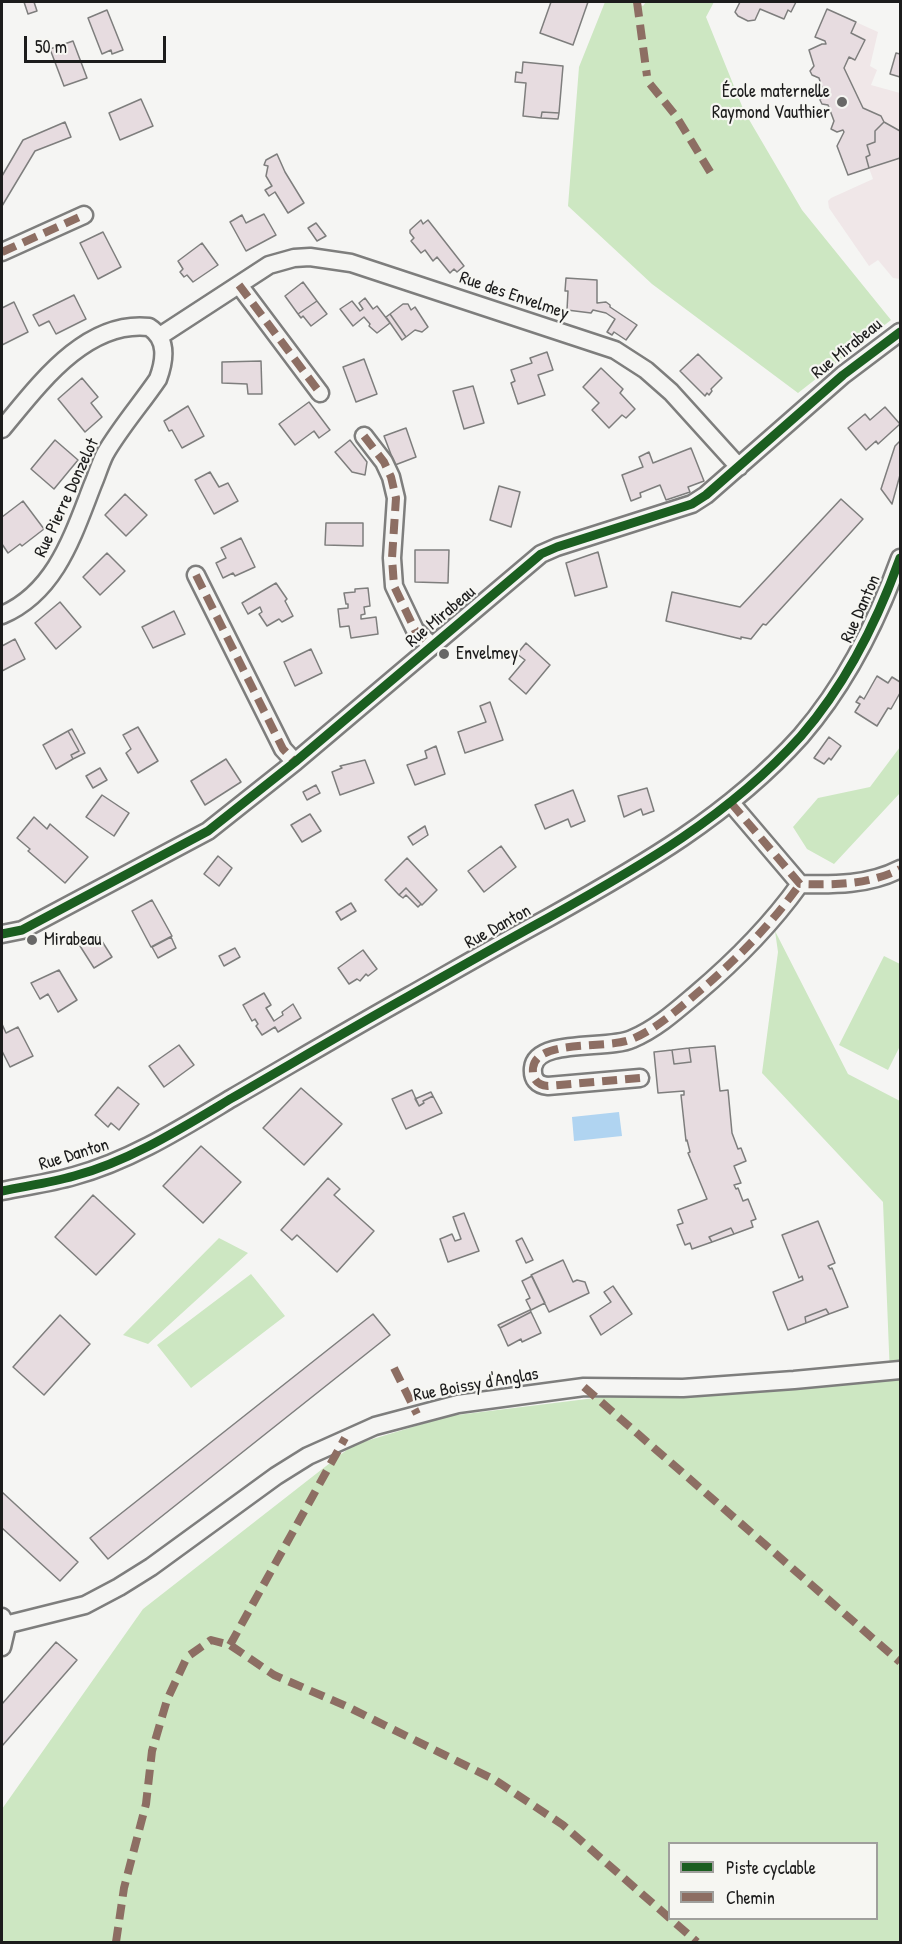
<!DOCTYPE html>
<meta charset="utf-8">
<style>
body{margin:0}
#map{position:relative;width:902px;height:1944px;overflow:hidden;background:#f5f5f3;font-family:"Patrick Hand",sans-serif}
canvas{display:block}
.frame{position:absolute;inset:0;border:3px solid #1c1c1c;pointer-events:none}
.legend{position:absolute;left:668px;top:1842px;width:210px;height:78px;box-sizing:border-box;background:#f6f6f2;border:2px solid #9f9f9c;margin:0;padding:8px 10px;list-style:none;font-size:18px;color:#1c1c1c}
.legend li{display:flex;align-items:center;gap:12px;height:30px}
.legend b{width:30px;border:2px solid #9f9f9c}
.scale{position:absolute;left:24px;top:36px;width:142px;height:27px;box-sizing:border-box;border:3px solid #1c1c1c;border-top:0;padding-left:8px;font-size:18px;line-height:21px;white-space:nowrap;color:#1c1c1c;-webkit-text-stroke:4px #f6f6f2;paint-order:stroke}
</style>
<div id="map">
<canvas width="902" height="1944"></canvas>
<div class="frame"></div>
<ul class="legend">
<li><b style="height:8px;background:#1b5e20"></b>Piste cyclable</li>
<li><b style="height:8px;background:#8d6e63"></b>Chemin</li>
</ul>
<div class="scale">50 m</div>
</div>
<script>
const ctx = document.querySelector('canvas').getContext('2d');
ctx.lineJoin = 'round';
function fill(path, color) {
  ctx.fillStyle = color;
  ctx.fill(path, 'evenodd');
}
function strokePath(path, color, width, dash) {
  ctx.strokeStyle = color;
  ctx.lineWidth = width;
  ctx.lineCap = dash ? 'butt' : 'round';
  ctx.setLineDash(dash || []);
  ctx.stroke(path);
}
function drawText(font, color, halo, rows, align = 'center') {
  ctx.font = font + ' "Patrick Hand",sans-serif';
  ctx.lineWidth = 4.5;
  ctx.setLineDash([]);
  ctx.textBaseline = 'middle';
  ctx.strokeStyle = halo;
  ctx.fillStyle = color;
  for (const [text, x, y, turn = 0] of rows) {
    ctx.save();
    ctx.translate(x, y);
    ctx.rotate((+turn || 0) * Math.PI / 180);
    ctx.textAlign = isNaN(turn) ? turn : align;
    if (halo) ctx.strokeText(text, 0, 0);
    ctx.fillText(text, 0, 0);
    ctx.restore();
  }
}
const built = new Path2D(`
 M827,9L878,32L870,66L877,70L871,85L900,93V279L893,278L878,260L869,266L829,208L828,201L831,198L873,179L869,168L848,175L837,146L844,132L842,130L837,132L831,129L833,121L828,105L822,104L820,100L824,93L819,78L811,73L814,66L809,50L826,44L825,41L815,37Z`);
const green = new Path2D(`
 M605,2H634L643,6L646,2H714L706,17L744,111L802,210L891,320L798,393L652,284L568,206L579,67Z
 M900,747V793L834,864L807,849L793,827L818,798L870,787Z
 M775,931L848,1074L900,1101V1942H2V1809L143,1609L353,1445L449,1416L603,1397L781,1391L890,1376L883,1202L762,1073L778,952ZM670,1844H876V1918H670Z
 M884,956L900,964V1046L888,1070L839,1045Z
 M219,1238L248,1253L148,1344L123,1335Z
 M251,1274L285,1316L191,1388L157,1345Z`);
const water = new Path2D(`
 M619,1112L622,1136L574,1141L572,1117Z`);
const building = new Path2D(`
 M24,2H34L37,11L28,14Z
 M551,2H588L573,45L540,33Z
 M740,2H796L791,12L788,10L784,19L760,9L755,20L748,21L738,16L735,12Z
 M827,9L856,22L851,33L865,40L855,60L849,57L844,68L863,108L881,116L884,122L875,131V142L867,145L870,155L866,157L869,168L848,175L837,146L844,132L843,130L837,132L831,129L834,121L828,105L822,104L820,100L824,94L819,78L812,75L810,71L814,66L809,50L822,44H826L825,41L815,37Z
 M107,10L123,50L112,54L111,50L102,54L88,18Z
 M73,41L87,78L64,86L50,49Z
 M896,53L900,54V77L890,74Z
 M523,62L563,66L559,113L542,112L541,118L523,116L526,83L515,82L516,72L522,73Z
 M141,99L153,126L120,140L109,113Z
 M542,112L559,113L558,119L541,118Z
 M65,122L71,137L35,151L2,206V176L23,140Z
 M884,122L900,131V158L869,168L866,157L870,155L867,145L875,142V131Z
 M277,154L285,172L304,203L288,213L275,192L269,196L265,190L272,186L266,176L268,166L264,165L266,160Z
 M264,214L276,235L246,251L230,222L242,215L246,223Z
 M421,220L423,224L428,220L464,266L457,272L454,269L450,273L437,257L433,261L425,250L421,253L411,241L414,238L410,233V230Z
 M316,223L326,236L317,241L308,228Z
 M103,232L121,267L98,279L80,243Z
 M202,243L218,265L193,282L187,275L184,277L180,272L183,269L178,261Z
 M566,278L597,280V303L606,302L610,305V307L637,325L626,340L614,332L612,335L607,332L615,319L606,313L593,310L591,313L567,310L568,291H565Z
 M303,282L317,301L298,314L285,296Z
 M74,295L86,319L56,334L49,321L39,326L33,315Z
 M365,298L373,309L377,306L390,323L377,333L369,326L370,324L364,317L353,326L340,309L352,301L360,311L363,309L359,303Z
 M317,301L327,314L311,326L303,316L301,318L298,314Z
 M14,302L28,332L2,345V308Z
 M403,304H408L411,310L415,307L428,327L422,332L415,330L406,337L390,314Z
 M390,314L406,337L402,340L386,317Z
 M547,352L553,370L538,375L545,395L518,404L511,383L515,381L511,370L532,363L530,358Z
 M698,354L722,378L711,389L712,391L709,395L707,393L705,396L680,371Z
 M364,359L377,394L356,402L343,367Z
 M261,361L262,394H248L247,384L222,383V362Z
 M601,368L623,389L620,393L635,409L626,418L622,415L609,428L592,410L599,403L583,387Z
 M82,378L98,397L91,403L102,417L85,432L58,399Z
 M473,386L484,423L464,429L453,391Z
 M309,402L330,430L319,438L314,431L295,445L279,424Z
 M188,406L204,436L182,448L172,430L169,431L164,421Z
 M885,407L900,424L878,444L876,441L866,450L848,428L865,414L870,420Z
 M406,428L416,457L395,465L384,436Z
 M55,440L78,460L54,489L31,469Z
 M350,440L367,462L365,475L352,472L335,452Z
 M900,441V475L892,504L881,489L895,446Z
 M691,448L704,481L688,487L690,492L666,500L660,485L640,493L641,497L631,501L622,475L643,467L639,457L649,452L653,463Z
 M210,472L219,487L228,483L238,501L214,514L195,480Z
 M499,486L520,492L511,527L490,520Z
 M125,494L147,515L126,536L105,515Z
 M841,499L863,519L766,625L763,624L751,639L741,637V639L666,621L672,592L740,607Z
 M23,501L44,529L22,546L20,544L8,553L2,544V517Z
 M326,523H363V546L325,545Z
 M241,538L255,567L235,576L233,573L223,578L216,563L226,558L221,548Z
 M415,550H449L448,583L415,582Z
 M598,552L607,587L575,596L566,563Z
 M107,553L125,571L100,595L83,577Z
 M276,583L287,599L285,601L293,616L282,622L279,619L267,626L259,614L262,612L260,607L248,614L242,603Z
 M368,588L370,606L364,607L365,614L361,615V619L376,617L378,634L351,638L349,626L340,627L338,609L348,608V604H346L344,593L355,592V589Z
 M60,602L81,627L56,649L35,623Z
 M174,611L185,634L153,648L142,627Z
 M15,639L25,659L2,671V646Z
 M526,643L550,665L526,694L509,679L525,660L517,654Z
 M311,649L322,673L295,686L284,662Z
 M877,676L888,683L892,677L900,682V693L891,709L888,708L877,726L855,712L860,704L856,702L860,696L864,699Z
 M490,702L503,740L465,753L458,732L486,722L480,706Z
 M138,727L158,761L138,773L126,753L131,749L123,735Z
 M72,729L85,753L73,759L71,755L79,751L68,731Z
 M68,731L79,751L71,755L73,759L56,769L43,745Z
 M829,737L841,746L831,760L829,758L824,764L814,758Z
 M436,746L445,774L415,785L407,765L427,758L425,751Z
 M226,759L241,782L205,805L191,781Z
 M365,760L374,783L340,795L332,772L342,768L340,766Z
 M100,768L107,780L93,788L86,776Z
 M316,785L320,793L307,800L303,792Z
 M647,788L654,811L643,815L641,809L624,817L618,796Z
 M573,790L585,821L571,827L568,819L545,829L535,805Z
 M102,795L129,813L114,836L86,817Z
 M310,814L321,831L302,842L291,825Z
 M34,817L47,829L50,824L88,857L65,883L28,851L30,849L17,838Z
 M425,826L428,835L413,845L408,837Z
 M501,846L516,867L484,892L468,871Z
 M218,856L232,868L219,886L204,874Z
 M407,858L437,890L422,905L406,888L399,895L385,880Z
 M406,888L421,904L418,907L406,895L403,898L399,895Z
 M152,900L172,936L151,947L132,911Z
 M351,903L356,911L341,920L336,912Z
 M98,935L112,957L94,968L80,946Z
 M171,937L176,948L158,958L152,947Z
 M235,948L240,957L224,966L219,956Z
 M363,950L377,969L368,976L366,974L360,981L357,979L349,984L338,968Z
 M59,970L77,1000L58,1012L48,994L40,999L31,983Z
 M264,993L271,1005L266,1008L274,1021L283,1015L282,1012L293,1004L301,1018L278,1032L275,1027L262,1035L256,1026L258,1024L255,1019L252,1021L243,1005Z
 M2,1024L6,1033L18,1027L33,1056L10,1067L2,1051Z
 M179,1045L194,1065L164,1087L149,1066Z
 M715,1046L720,1091L728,1090L732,1133L738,1149L741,1148L746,1161L734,1166L741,1183L734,1185L736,1189L738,1188L743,1201L748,1199L756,1219L751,1221L753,1227L734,1234L731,1228L709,1237L712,1242L692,1249L690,1243L685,1245L677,1225L683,1223L678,1210L707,1199L688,1153L690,1152L687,1140L686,1141L681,1095H684V1091L658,1093L654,1052L672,1050L674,1064L691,1062L689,1048Z
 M689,1048L691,1062L674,1064L672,1050Z
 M118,1087L139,1104L119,1130L111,1123L108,1127L95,1115Z
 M301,1088L342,1124L304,1165L263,1128Z
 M412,1090L419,1106L424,1103L423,1101L433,1096L442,1113L406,1129L392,1099Z
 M431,1092L433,1096L423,1101L424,1103L419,1106L415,1099Z
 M201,1146L241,1182L203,1223L163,1186Z
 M328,1178L340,1189L334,1195L374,1231L337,1272L297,1235L292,1240L281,1230Z
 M93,1195L135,1234L96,1275L55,1237Z
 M464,1213L479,1251L448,1262L440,1239L452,1234L455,1241L461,1239L453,1217Z
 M818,1221L835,1263L828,1266L830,1269L832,1268L848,1307L829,1314L826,1309L805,1317L806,1323L788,1330L773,1292L803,1280L802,1276L799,1278L782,1235Z
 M731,1228L734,1234L712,1242L709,1237Z
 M522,1238L533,1260L526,1263L516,1241Z
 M563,1260L573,1282L577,1280L585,1282L589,1293L549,1312L531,1275Z
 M532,1276L545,1303L531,1310L526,1300L530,1298L522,1281Z
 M613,1286L632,1314L601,1335L590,1316L611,1302L604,1292Z
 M826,1309L829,1314L806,1323L805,1317Z
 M530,1310L531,1312L500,1328L498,1325Z
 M531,1312L541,1333L522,1342L521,1339L508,1346L500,1328Z
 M373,1314L390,1335L108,1559L90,1538Z
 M60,1315L90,1344L44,1395L13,1367Z
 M2,1492L78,1562L60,1581L2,1528Z
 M56,1642L77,1660L2,1746V1704Z`);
const street = new Path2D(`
 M2,252L84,215
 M239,285L320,393
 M160,336L269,265L294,258L310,257L351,263L615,350L646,370L671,392L739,467
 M2,429C38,386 85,320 149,327C168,339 165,360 158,379C141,404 120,428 105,454C100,464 97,475 93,484C73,535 56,592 2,615
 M364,436L384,462L391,477L396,498L392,558L394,586L415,630L432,646
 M196,575L283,749L295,762
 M731,803L800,884C834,885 869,885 900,869
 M2,934L22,930L208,831L295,762L541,554L557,547L692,504L706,495L843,375L900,332
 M640,1078L548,1086C537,1085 532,1079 533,1068C536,1038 609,1050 632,1039C656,1029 676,1011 696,994C735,961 770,926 800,884
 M2,1191C25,1186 50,1183 74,1176C130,1161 182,1128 232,1098C291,1064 350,1029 409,996C455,970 502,943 548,918C641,866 729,816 801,736C846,684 877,622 900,558
 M2,1617L6,1630L2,1647
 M5,1625L85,1605L119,1587L151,1567L276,1476L308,1456L375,1426L458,1404L584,1387L683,1388L794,1380L900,1370`);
const quiet = new Path2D(`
 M637,2L647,76
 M650,84L676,116L712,175
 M2,252L84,215
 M239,285L320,393
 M364,436L384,462L391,477L396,498L392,558L394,586L415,630L432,646
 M196,575L283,749L295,762
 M731,803L800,884C834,885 869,885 900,869
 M640,1078L548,1086C537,1085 532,1079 533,1068C536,1038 609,1050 632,1039C656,1029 676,1011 696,994C735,961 770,926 800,884
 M394,1368L417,1414
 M584,1387L900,1662
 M230,1645L345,1438
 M116,1942L124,1888L146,1804L152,1751L167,1700L187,1657L211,1640L230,1645L274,1675L346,1706L495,1780L563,1825L697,1942`);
const cycleway = new Path2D(`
 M2,934L22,930L208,831L295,762L541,554L557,547L692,504L706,495L843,375L900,332
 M2,1191C25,1186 50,1183 74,1176C130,1161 182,1128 232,1098C291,1064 350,1029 409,996C455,970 502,943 548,918C641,866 729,816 801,736C846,684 877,622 900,558`);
const markers = [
 [842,102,6,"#686867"],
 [444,654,6,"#686867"],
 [32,940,6,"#686867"]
];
const poiNames = [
 ["École maternelle",830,92,"right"],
 ["Raymond Vauthier",830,113,"right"],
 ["Envelmey",456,654],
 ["Mirabeau",44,940]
];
const streetNames = [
 ["Rue des Envelmey",514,296,19],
 ["Rue Mirabeau",847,349,-39],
 ["Rue Pierre Donzelot",67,498,-65],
 ["Rue Danton",861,609,-66],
 ["Rue Mirabeau",441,617,-40],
 ["Rue Danton",498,927,-29],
 ["Rue Danton",74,1155,-17],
 ["Rue Boissy d'Anglas",476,1385,-10]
];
fill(built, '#f0e7e8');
fill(green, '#cde7c2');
fill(water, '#b0d4f1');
fill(building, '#e7dce0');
strokePath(building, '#7e7e7d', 1.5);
strokePath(street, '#7e7e7d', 21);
strokePath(street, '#f5f5f3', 16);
strokePath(quiet, '#8d6e63', 8, [15, 8]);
strokePath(cycleway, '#1b5e20', 9);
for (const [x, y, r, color] of markers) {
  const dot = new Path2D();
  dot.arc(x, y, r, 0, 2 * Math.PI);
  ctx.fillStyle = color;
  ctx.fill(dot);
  strokePath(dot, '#f6f6f2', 2);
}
drawText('18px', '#1c1c1c', '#f6f6f2', poiNames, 'left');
drawText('18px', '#1c1c1c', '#f6f6f2', streetNames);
</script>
